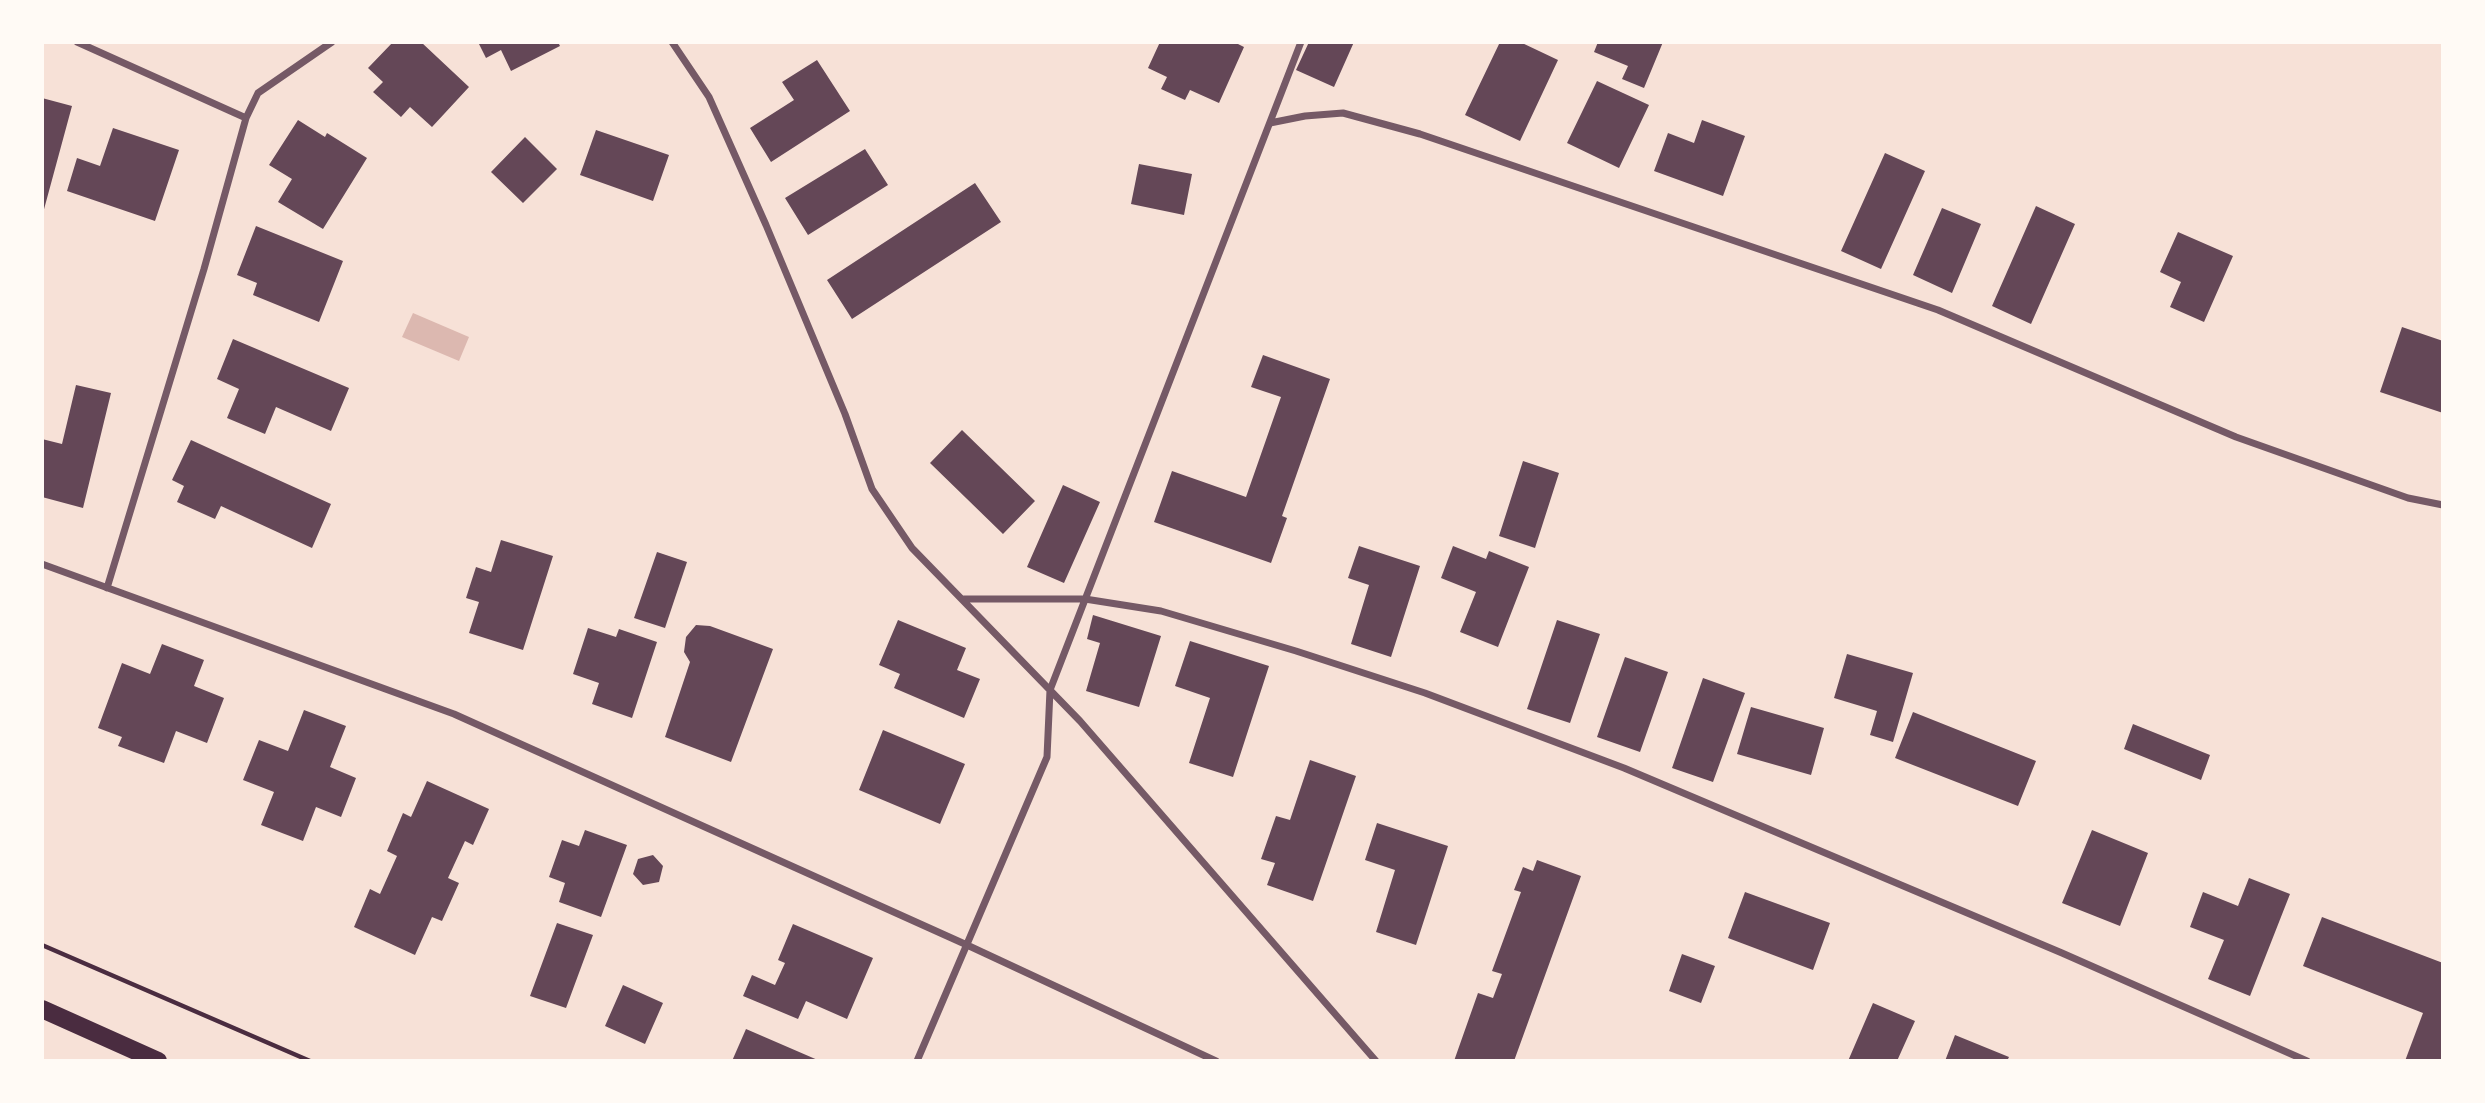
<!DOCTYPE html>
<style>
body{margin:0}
#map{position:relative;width:2485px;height:1103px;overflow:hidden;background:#f7e1d7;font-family:Lato,sans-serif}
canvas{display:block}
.frame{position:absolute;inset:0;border:44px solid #fffaf5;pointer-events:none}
</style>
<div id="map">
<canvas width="2485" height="1103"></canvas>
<div class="frame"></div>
</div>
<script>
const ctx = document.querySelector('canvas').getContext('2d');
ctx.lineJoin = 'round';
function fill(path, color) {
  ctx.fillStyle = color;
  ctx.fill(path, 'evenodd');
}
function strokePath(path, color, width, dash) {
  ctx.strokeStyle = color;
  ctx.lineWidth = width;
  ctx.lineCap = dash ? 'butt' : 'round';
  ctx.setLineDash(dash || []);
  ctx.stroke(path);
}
const water = new Path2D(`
 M413,313L469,337L459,361L402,337Z`);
const building = new Path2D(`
 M393,42H421L469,87L432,127L410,107L401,117L373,92L383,82L368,68Z
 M478,42H558L560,46L511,71L501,50L486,58Z
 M1160,42H1234L1244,47L1219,103L1190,90L1185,100L1161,89L1167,77L1148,68Z
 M1309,42H1354L1334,87L1296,70Z
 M1500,42H1520L1558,60L1520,141L1465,115Z
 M1598,42H1663L1644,88L1622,79L1628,66L1594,52Z
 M817,60L850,111L771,162L750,128L794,100L782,82Z
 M1597,81L1649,105L1619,168L1567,143Z
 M42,98L72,106L43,213H42Z
 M298,120L325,137L327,133L367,158L323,229L278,202L292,179L269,165Z
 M1702,120L1745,136L1723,196L1654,171L1668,133L1694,143Z
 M113,128L179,150L155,221L67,191L77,158L100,166Z
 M596,130L669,155L653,201L580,175Z
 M525,137L557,169L523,203L491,172Z
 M865,149L888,185L808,235L785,198Z
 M1885,153L1925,171L1881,269L1841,251Z
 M1139,164L1192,174L1184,215L1131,204Z
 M975,183L1001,222L852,319L827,280Z
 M2036,206L2075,224L2031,324L1992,306Z
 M1942,208L1981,224L1952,293L1913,275Z
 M256,226L343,261L319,322L253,295L257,283L237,275Z
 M2178,232L2233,256L2204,322L2170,307L2181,282L2160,272Z
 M2402,327L2443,341V413L2380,392Z
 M233,339L349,388L331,431L276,407L265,434L227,418L239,389L217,379Z
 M1263,355L1330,379L1282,516L1287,518L1271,563L1154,522L1172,471L1246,497L1281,397L1251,387Z
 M76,385L111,393L83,508L42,497V439L62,444Z
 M962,430L1035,501L1003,534L930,463Z
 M191,440L331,504L312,548L221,506L215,519L177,502L184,486L172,480Z
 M1523,461L1559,473L1535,548L1499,536Z
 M1063,485L1100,502L1064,583L1027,567Z
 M501,540L553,556L523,650L469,633L479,602L466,598L476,567L491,572Z
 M1359,546L1420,566L1391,657L1351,644L1369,585L1348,578Z
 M1453,546L1486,559L1489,551L1529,567L1498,647L1460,632L1476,592L1441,578Z
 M657,552L687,562L665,628L634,618Z
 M1093,615L1161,636L1139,707L1086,691L1100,643L1087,639Z
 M898,620L966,648L957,670L980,679L964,718L894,688L900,674L879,665Z
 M1557,620L1600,634L1570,723L1527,709Z
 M696,625L710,626L773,649L731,762L665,737L690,662L684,652L686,637Z
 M588,628L616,637L619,629L657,642L632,718L592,704L599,683L573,674Z
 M1190,641L1269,666L1233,777L1189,763L1210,698L1175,686Z
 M162,644L204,660L194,686L224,698L207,743L176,731L164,763L118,746L122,737L98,728L122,663L150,674Z
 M1847,654L1913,673L1893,742L1870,735L1877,711L1834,698Z
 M1625,657L1668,672L1640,752L1597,737Z
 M1703,678L1745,693L1713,782L1672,768Z
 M1751,707L1824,728L1811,775L1737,754Z
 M304,710L346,726L330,767L356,778L341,817L316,807L303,841L261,825L274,792L243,780L259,740L288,751Z
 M1913,712L2036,761L2018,806L1895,758Z
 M2133,724L2210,755L2201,780L2124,749Z
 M883,730L965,764L940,824L859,790Z
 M1310,760L1356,776L1313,901L1267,885L1275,863L1261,859L1276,816L1290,820Z
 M427,781L489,809L473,845L465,841L448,878L459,883L442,921L432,917L415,955L354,927L370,889L380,894L397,856L387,851L403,813L411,817Z
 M1377,823L1448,846L1416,945L1376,932L1395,870L1365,860Z
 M585,830L627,845L601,917L559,902L565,883L549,877L562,840L579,846Z
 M2092,830L2148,853L2120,926L2062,903Z
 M653,855L663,866L659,882L643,885L633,874L638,859Z
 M1537,860L1581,876L1514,1061H1454L1478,993L1493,998L1502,974L1492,971L1521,892L1514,890L1523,867L1533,871Z
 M2249,878L2290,894L2250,996L2208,979L2224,940L2190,927L2203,892L2238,906Z
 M1745,892L1830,923L1813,970L1728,938Z
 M2322,917L2443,963V1061H2405L2423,1013L2303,966Z
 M557,923L593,935L566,1008L530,996Z
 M793,924L873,958L847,1019L806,1001L798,1019L743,996L752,975L775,985L785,963L778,960Z
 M1682,954L1715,966L1701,1003L1669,991Z
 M623,985L663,1003L645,1044L605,1026Z
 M1873,1003L1915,1021L1897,1061H1848Z
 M746,1029L820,1061H732Z
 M1955,1035L2009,1057L2007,1061H1945Z`);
const path = new Path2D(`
 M42,945L310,1061`);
const minor = new Path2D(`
 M77,42L246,118
 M672,42L709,97L766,225L845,414L872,489L912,548L1080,721L1376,1061
 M1270,123L1305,116L1343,113L1420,134L1938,310L2236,437L2408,498L2443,505
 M42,564L454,714L967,945L1216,1061
 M107,588L204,269L246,118L258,93L332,42
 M964,599H1085L1161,611L1296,651L1425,693L1624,768L2062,953L2307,1061
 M917,1061L1047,757L1050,690L1301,42`);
const primary = new Path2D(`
 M42,1009L158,1061`);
fill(water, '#dcb8b0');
fill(building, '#644757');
strokePath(path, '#4a2c40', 4.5);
strokePath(minor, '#755966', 7);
strokePath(primary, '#4a2c40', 18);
</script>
